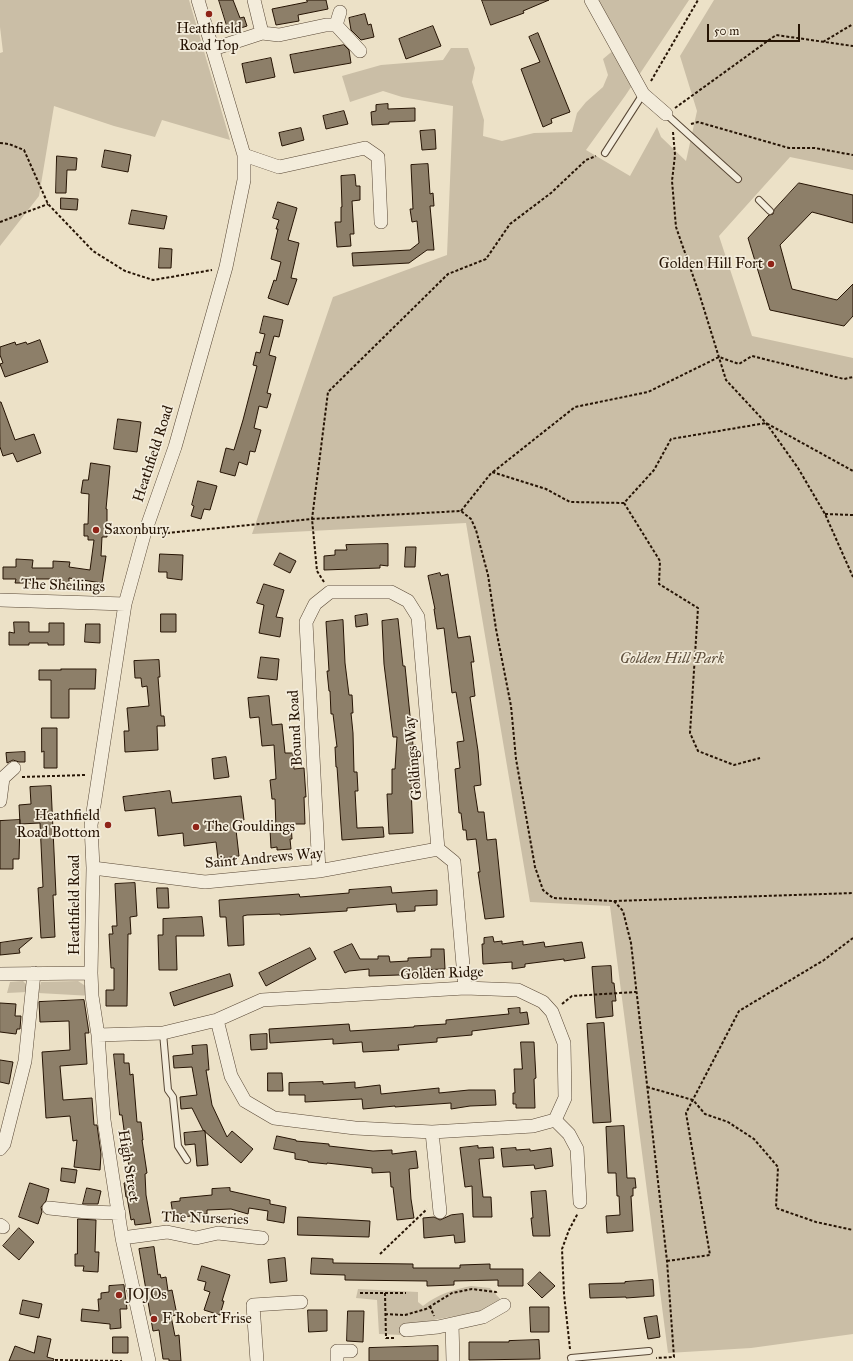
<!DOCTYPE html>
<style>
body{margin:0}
#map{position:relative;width:853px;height:1361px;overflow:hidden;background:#ece1c7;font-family:"IM FELL Great Primer",serif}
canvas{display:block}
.scale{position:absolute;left:707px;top:24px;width:93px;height:18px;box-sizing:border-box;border:2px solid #261404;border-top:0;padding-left:5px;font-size:12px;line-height:14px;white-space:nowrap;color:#261404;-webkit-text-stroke:3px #f3ecdb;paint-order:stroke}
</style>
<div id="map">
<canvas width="853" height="1361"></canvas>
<div class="scale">50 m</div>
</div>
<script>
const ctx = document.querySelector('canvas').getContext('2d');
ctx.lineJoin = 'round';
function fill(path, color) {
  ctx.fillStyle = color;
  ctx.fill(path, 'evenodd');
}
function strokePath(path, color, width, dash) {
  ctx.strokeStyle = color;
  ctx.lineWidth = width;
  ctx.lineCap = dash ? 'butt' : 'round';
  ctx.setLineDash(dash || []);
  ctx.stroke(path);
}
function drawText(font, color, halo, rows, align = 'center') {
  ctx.font = font + ' "IM FELL Great Primer",serif';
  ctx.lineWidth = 3.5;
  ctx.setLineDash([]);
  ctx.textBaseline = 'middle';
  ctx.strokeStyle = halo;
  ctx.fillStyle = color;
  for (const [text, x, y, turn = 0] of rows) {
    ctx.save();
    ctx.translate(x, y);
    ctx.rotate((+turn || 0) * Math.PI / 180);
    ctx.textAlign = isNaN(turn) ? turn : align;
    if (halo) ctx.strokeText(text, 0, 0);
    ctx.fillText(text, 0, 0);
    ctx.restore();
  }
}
const green = new Path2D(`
 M0,0H189L230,140L162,120L155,137L114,126L54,106L39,196L0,246V53L3,52L0,27Z
 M596,0H689L625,96L586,150L630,176L657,127L661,137L686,161L697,111L680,56L714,0H853V170L790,157L719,236L752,336L853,358V1334L751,1348L668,1353L610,906L530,902L466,523L252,534L333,297L447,255L453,106L402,97L383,91L350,102L342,76L381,65L443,60L451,48H468L475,68L472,82L484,120L483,136L502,141L534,133L572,132L577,113L586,102L603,87L608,75L603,59L622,43Z
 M23,981L28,986L27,992L7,993L10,982Z
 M78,981L87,987L92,996L38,993L41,982Z
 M471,1286L490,1288L503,1302L486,1312L466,1314L401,1326V1335L379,1334L377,1300L356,1298L358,1289L418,1292V1302L423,1306C438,1294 452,1290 471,1286Z`);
const building = new Path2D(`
 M219,0H233L240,18L244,17L247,26L229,32Z
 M307,0H326L328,9L298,15L299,21L276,25L272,9L307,2Z
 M482,0H549L523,11L524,13L491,25Z
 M365,14L368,25L371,24L374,37L361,40L351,30L349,18Z
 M433,26L441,46L406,59L399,39Z
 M538,33L570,112L551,119L552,123L543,127L521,69L540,62L529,37Z
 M344,45L349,50L351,63L294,73L290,55Z
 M271,58L275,77L246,83L242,64Z
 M388,104V109L415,108V121L389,122V124L372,125L371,112L376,111V105Z
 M344,111L348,124L326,129L323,116Z
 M301,128L304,140L282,146L279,133Z
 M435,130L436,149L422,150L420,131Z
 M105,150L131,155L128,172L102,167Z
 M57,156L77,158L76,170H67L66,193H56Z
 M428,164L430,194L433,193L434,206H430L434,250H427L409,263L353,266L352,253L410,250L419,243L417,221L412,222L410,209H413L411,165Z
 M355,175L356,186H360V200L352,201L354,234H350L351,246L337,247L335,222H341V207H342L341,176Z
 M799,183L853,195V223L812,212L780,245L792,289L837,300L853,284V316L844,326L770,310L748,238L769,215L773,214L774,210Z
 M61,198L78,199L77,210L61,209Z
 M278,202L297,208L288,240L299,243L291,278L297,279L288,305L268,298L274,280L276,281L281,262L271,259L278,229H276L279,220L273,218Z
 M132,210L167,216L164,229L129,224Z
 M160,248L172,249L171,268H159Z
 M264,316L283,320L279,337L274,336L269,355L276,357L267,393L271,394L267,408L259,406L254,428L261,430L255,452L250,451L247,465L239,462L235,476L220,472L226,448L234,450L243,420L257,366L253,365L256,352L260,353L265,334L260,333Z
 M40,340L48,362L5,377L0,364L3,363L0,355V347L15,342L16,345L26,342L27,344Z
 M0,402H1L15,440L34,434L41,453L17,462L13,453L3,456L0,447Z
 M118,419L141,422L137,452L114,449Z
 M91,463L110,466L106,509H107V537H102L101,556H106L102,583L69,578V585H53V579H32V583H15L16,579H3V567H16V559L33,560L32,568H53V561L70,562L69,567L90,570L94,540H88V536H84V524H88L89,494L81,493L83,480H88Z
 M198,481L217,486L210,510L204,509L201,519L191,516L194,506L192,505Z
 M388,544V566L380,565V568L324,570V556L335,555V550H347L346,545Z
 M406,547H416L415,567H405Z
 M280,553L296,561L290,573L274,565Z
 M160,554L183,555L182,580L167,578V572H159Z
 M440,573L441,576L448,574L458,638L470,636L474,662H471L475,696L470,697L478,751L481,785L474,786L478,812H484L487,840L496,839L504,917L485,919L478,872H480L476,839L467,840L466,830H463L461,813H459L455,769L460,768L457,742L464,741L456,692L452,693L444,628L437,629L434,609H435L428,576Z
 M264,584L284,590L276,617L283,618L280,637L259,633L264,605L257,603Z
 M161,614H176V632H161Z
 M367,614L368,625L356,627L355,616Z
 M398,619L403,666H405L413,745H416L414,769H417V788H411L413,833L389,834L387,794H392V769H395L397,737H393L384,664L382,621Z
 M343,620L345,663L349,695H352L353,713H351L353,733L354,772H357L358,791H355L357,828L383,827L384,837L342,840L337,767H336L335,747H337L333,714H331L330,691H329L327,671H329L326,622Z
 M14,622H29V632H49V623H64V645H48V643H29V645H9V632L14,633Z
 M86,624H100V643L85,642Z
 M261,657L279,659L277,680L258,678Z
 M159,660L160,677H158L161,716H164L165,726H157L158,750L125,752L124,731H129L127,708L149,706L147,686L142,687L141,678H135L134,661Z
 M61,669H96L95,689H69V718H51V680H39V670H61Z
 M269,696L272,725L282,724L285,753H293L294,769L304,768L306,797H304L305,824H291L292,839H290L291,849L277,850V847L271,848L270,829H276L275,799H272L270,780L276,779L274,745L262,746L259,717L250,718L248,698Z
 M42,728H57V768H44V751L42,752Z
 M25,752V762H19L13,760L7,763L6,753Z
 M226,757L229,777L214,779L212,759Z
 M51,786L56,895H53L55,937L41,938L38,888L43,887L40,823L20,824L19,805L31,804L30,787Z
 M170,791L172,803L241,796L244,820L235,821L239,856L218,859L216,842L184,846L183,833L158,836L155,808L125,811L123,797Z
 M20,820L19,859H13V869H0V821Z
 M135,883L137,916L130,917L131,934H128L127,1006H106V990H114V968H111L109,934H113L112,926H117L115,884Z
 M391,887L392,893L437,890V905L415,906V911L397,912L396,904L347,908V911L280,915V914L247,915L243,916L244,945L228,946L226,917H220L219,900L299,894L300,897L349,893V890Z
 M157,888H168L169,908H158Z
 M202,917L204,936H176L177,970H159L158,935H163V919Z
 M493,937L494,942L502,941V944L523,941V945L544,942L545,947L582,942L585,958L564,961V959L525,964V967L512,969V962L483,964L482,944H484V938Z
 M32,938L19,949L20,953L0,955V943Z
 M352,944L360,959H378V956H389L390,962L408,961V958L431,957V949H444L445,969L417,970V975L400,976L399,975L369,976V969L349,971L345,973L334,952Z
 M310,948L316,959L266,986L259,973Z
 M611,966L612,983H614L616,1001H612L613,1016L596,1018L592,967Z
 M230,974L233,986L174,1006L170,993Z
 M84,1000L89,1033H85L87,1064L60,1066L63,1100L92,1098L94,1125H97L101,1154L100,1170L74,1167L77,1140L73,1141L70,1116L46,1118L42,1052L70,1050L69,1021L40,1022L39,1002Z
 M0,1003L16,1004L15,1016H21L20,1029H17L16,1034L0,1032Z
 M520,1008V1013L527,1012L529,1024L472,1031V1035L437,1038V1042L398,1045L399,1050L363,1052L362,1042L333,1044V1039L270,1043L269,1029L349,1024L350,1031L414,1027V1026L446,1024V1020L509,1014L508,1009Z
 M604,1023L611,1122L593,1123L587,1024Z
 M267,1034V1049L251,1050L250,1035Z
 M521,1042H534L536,1078L534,1079L535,1108H516V1104H513V1093H515L514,1069H522Z
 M207,1045L209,1070H206L212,1105L227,1137L232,1131L253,1149L241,1163L203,1130L192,1108L181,1109L180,1097L197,1095L192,1067L174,1068L173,1056L193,1054L192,1046Z
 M114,1054H124V1063H129L130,1075L133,1074L137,1122H141L143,1140H142L147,1173L145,1174L146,1195L151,1223L135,1225L134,1219L131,1220L127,1197H126L124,1183L131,1182L122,1115H120Z
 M0,1060L13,1062L9,1084L0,1082Z
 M268,1073H282L283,1091H268Z
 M323,1082V1084L355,1082V1088L380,1085L381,1094L439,1088V1093L469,1090H495L496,1105L470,1106L451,1109V1103L395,1107V1106L363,1109L362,1099L305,1102V1095H289V1083Z
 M624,1126L627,1178H635L636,1188H633V1196H631L633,1231L607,1233L606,1216L620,1215L619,1196H617L616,1173H608L606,1127Z
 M205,1131L208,1165L197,1166L195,1144L185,1145L184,1133Z
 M277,1136L296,1140V1141L329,1144V1146L373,1151L392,1150V1154L416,1151L418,1168L409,1169L411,1199L414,1218L397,1220L393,1187H391L390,1172L372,1173V1168L327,1163V1164L308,1162V1161L295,1159V1153L274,1149Z
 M478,1146V1148L493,1147L494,1158L479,1159L483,1197H491L492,1217H473L472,1186L465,1187L460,1148Z
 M516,1148V1150L530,1149V1151L551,1148L553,1166L535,1169L534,1165L503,1167L501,1149Z
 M62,1168L77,1170L75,1183L61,1181Z
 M30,1183L49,1189L46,1201L41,1207L42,1212L38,1224L19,1217Z
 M87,1188L101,1191L98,1204H83Z
 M230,1188V1191L270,1200V1204L286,1207L284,1223L267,1220L268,1211L249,1208L248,1214L231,1209L207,1210V1214L183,1217L182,1214L173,1215L171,1202L180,1201V1198L212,1195V1189Z
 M546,1191L550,1236H533L531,1218H533L531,1192Z
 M463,1214L465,1242L455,1243L454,1235L424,1238L423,1218L434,1217L440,1220L451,1215Z
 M298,1217L370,1221L369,1237L298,1235Z
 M78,1219L96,1220L95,1252H99L98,1272L83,1271L84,1266H75V1254H77Z
 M19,1228L34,1242L19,1260L3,1246Z
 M154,1247L158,1275L160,1274L161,1278L166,1277L168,1291L172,1290L177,1315L171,1316L175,1336L179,1335L181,1361H169V1359H163L159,1330L153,1331L139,1249Z
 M285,1258L287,1281L270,1283L268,1260Z
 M312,1258L333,1259V1263L413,1264V1268H460V1265L490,1264V1269H523V1286H498V1280L454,1281V1285L427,1286V1281L345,1280V1275L311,1274Z
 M202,1266L230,1275L222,1301H224L220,1315L204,1310L210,1292L204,1290L206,1282L198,1280Z
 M540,1272L555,1286L542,1298L528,1284Z
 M653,1280L654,1296L626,1298V1297L590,1298L589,1284L625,1283V1282Z
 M124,1285L127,1309H120L121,1328L110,1329V1324L81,1321L82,1309L99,1311L98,1299H101V1293L109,1292V1286Z
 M23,1300L42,1304L39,1318L20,1314Z
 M530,1307H549V1332H531Z
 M308,1310H327V1331L309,1332Z
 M348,1311H364L363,1342L347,1341Z
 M657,1316L660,1337L648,1339L644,1318Z
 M38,1336L51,1339L47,1357L54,1359L53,1361H9L15,1346L34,1353Z
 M113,1337H128V1353H113Z
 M539,1340L540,1359L469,1360V1342H509V1341Z
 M438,1346V1361H369V1348Z`);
const path = new Path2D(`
 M823,42L853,24
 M651,81L698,0
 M675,108L776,35L853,46
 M691,124L698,122L789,148H815L853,155
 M673,132L675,155L672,181L676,227L699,293L726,380L766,423L798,468L825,514L853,577
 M0,143L9,144L24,150L48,204L93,251L125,271L153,280L212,270
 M0,222L48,204
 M493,472L575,407L648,392L719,357L739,364L752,356L844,379L853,377
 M624,503L660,561L659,584L698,608L690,733L698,751L734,765L760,758
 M461,511L492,472L546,489L570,502L624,503L654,470L671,439L766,423L853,471
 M825,514L853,515
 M157,534L312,519L328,392L448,274L486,259L510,224L551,193L586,160L596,156
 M324,582L317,571L312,519L461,511L471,519L476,530L488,575L496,629L511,706L516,759L535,867L543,890L553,898L614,901L853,893
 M22,777L85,775
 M614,901L623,911L631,943L667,1261L674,1357L656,1358
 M562,1004L572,996L636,992
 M647,1087L693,1100L705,1114L728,1122L754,1139L778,1167L776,1208L816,1222L853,1230
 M380,1254L427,1209
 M667,1261L710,1255L686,1113L739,1011L824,960L853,938
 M360,1293H406
 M385,1293L386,1338H396
 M430,1306L434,1316
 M385,1314L405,1315L426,1309L452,1293L472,1289L496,1292L497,1294
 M570,1349L564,1294L562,1249L569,1230L578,1213
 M55,1360L122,1361`);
const service = new Path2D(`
 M666,114L738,179
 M605,153L643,94
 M759,200L770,211
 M163,1033L168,1090L173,1097L178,1146L187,1160
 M572,1361L571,1358L649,1351`);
const minor = new Path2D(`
 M254,0L262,33
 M591,0L643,94L666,114
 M336,25L340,12
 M213,49L262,33L279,35L326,25H336L360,51
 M244,155L279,167L365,148L378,157L381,222
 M0,600L125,604
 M0,801L3,778L14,768
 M93,868L205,882L319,871L438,849
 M319,871L306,622L315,604L330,592H391L408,601L418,617L438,849L454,862L465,988
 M0,974L91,973
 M217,1020L231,1076L245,1101L274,1118L355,1128L432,1132L440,1212
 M98,1035L163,1033L217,1020L262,1000L465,988L518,990L543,1002L552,1012L564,1043L565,1098L555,1120
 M432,1132L533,1126L555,1120L569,1134L577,1149L580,1202
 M0,1149L4,1144L25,1061L34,973
 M49,1208L87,1212L119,1213
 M0,1225L3,1227
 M122,1238L167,1232L196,1238L218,1233L262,1238
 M452,1324L453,1361
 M406,1330L438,1327L483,1317L504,1305
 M149,1361L122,1238L104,1120L98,1035L92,996L91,973L93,868L91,825L125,604L144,535L175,447L226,267L244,180V155L198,0
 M257,1361L253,1305L301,1302
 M337,1361V1351H351`);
const markers = [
 [209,14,4,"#8f2418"],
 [771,264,4,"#8f2418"],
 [96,530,4,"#8f2418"],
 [108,825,4,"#8f2418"],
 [196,827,4,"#8f2418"],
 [119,1295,4,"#8f2418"],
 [154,1319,4,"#8f2418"]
];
const poiNames = [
 ["Heathfield",209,29,"center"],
 ["Road Top",209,46,"center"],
 ["Golden Hill Fort",763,264,"right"],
 ["Saxonbury",104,530],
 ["Heathfield",100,816,"right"],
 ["Road Bottom",100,833,"right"],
 ["The Gouldings",204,827],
 ["JOJOs",127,1295],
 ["F Robert Frise",162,1319]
];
const streetNames = [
 ["Heathfield Road",154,454,-72],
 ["The Sheilings",63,586,2],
 ["Bound Road",296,728,-93],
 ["Goldings Way",414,758,-95],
 ["Saint Andrews Way",264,859,-5],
 ["Heathfield Road",75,905,-90],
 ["Golden Ridge",442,974,-2],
 ["High Street",128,1166,81],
 ["The Nurseries",205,1219,2]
];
const parkNames = [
 ["Golden Hill Park",672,659]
];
fill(green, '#cabea6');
fill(building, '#8d7f69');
strokePath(building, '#261404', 1);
strokePath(service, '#584735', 8);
strokePath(minor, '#584735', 14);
strokePath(path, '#261404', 2, [3, 2]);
strokePath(service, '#f3ecdb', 6);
strokePath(minor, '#f3ecdb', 13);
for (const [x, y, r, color] of markers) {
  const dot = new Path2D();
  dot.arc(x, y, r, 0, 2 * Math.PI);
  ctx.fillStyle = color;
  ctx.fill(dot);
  strokePath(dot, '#f3ecdb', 1.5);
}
drawText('15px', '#261404', '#f3ecdb', poiNames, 'left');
drawText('15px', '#261404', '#f3ecdb', streetNames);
drawText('italic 15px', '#5f503d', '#f3ecdb', parkNames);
</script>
